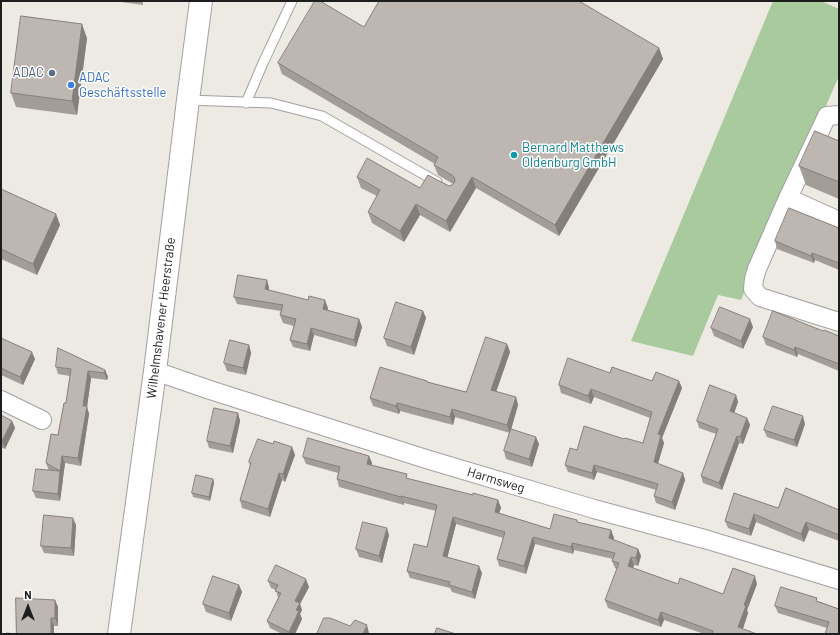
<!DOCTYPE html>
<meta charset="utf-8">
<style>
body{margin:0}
#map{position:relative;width:840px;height:635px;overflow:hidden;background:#edeae4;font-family:Barlow,sans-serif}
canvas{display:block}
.frame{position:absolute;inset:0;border:2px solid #1d1d1d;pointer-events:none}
.north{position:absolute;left:8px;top:587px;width:40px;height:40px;-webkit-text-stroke:3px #fff;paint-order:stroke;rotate:0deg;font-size:11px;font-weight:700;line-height:16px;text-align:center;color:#1d1d1d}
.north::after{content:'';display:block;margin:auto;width:14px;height:18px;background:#1d1d1d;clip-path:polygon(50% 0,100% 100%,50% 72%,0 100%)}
</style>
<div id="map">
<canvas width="840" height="635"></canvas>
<div class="frame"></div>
<div class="north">N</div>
</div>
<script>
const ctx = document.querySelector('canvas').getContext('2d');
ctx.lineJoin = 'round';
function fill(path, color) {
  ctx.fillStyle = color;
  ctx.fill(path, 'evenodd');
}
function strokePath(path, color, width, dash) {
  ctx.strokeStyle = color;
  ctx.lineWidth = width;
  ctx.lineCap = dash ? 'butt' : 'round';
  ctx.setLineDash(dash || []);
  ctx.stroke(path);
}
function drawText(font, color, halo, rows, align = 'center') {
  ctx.font = font + ' Barlow,sans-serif';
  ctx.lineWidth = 3;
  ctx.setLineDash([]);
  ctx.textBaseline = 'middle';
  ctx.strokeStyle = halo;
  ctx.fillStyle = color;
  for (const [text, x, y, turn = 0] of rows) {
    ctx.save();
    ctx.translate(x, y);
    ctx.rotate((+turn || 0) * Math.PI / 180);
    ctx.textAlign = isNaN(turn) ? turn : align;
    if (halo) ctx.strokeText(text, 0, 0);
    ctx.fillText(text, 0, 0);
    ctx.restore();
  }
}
const forest = new Path2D(`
 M773,1H821L839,9V76L741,300L718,295L693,356L631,341Z`);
const service = new Path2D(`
 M188,100L271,103L322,116L437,182
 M246,103L263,63L292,1`);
const minor = new Path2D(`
 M839,115L827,116L788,198L757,269L754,279L753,289L760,297L839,322
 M788,198L839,221
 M155,371L210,390L426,459L594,509L708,540L839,580
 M1,400L42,420`);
const tertiary = new Path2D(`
 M119,634L155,371L188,100L201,1`);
const wall = new Path2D(`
 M120,1H143V5L121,2Z
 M364,27L659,48L663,59L559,236L476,188L450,232L420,215L404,242L372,223L368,212L377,196L361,188L357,177L420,188L449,186L452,185L453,184L438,175L434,165L435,164L282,74L278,63Z
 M87,38L77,115L16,107L11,93Z
 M839,141V199L806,185L799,166Z
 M1,189L56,214L60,225L37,275L1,259Z
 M839,228V270L815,260L814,263L777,249L775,241Z
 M269,287V290L328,308L327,310L359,319L362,327L356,347L314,335L310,351L293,347L290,340L294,326L283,323L280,315L281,311L237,304L234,297Z
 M423,311L426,318L414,355L387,346L384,338Z
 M753,327L743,349L714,336L711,328Z
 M823,331L839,336V371L798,354L797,357L766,345L763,337Z
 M1,338L35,359L23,385L1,375Z
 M507,344L510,352L496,392L516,397L518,405L511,430L539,444L532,467L506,459L504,451L510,433L455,417L453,425L400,411L399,414L373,406L370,398L427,382L466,392Z
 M249,345L251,353L246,375L227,371L224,363Z
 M56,367L105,370L108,377L107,380L91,378L87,407L89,414L81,466L65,463L63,478H62L63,479L60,501L36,498L33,491L49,471L46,463L58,435L66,403L70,376L58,374Z
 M610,373L652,381H679L682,388L662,438L664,443L658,464L683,473L685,480L675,510L656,503L654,496L656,490L597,472L594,480L568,472L565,465L577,450L643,443L650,418L594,397L591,404L561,393L559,385Z
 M736,395L738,402L734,413L747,418L750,425L743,444L739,443L722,490L703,483L701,476L716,434L699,428L697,421Z
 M238,413L240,421L233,453L209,448L207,441Z
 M1,415L12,421L15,428L5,449L1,447Z
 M805,424L797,447L767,437L764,430Z
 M273,444L292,447L295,455L285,482L282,480L270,517L242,508L240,500L250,466L249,462Z
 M369,456L372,463L371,465L409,479L473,495L498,500L501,508L499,513L550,529L577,520L578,522L611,530L614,538L613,540L638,549L641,556L638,566L634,565L633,568L678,584L723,594L757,584L747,610L748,613L743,629L757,634H704L664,620L661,627L608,608L605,600L617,569L615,568L612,561L613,559L574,550L573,554L535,544L526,574L499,566L497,559L503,538L456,524L447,557L482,573L475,599L452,592L450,588L410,578L407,571L427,547L436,511L404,503V505L339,487L337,479L338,473L306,464L303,457Z
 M213,479L214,483L210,501L193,497L192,493Z
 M778,508L839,510V541L809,530L804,542L756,522L751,536L728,528L725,521Z
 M76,525L74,556L44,553L41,546Z
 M389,535L382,563L359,557L356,549Z
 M268,581L309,587L300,604L302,610L300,614L302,619L295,634H282L270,628L267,621L278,598L276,590L271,588Z
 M239,585L242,592L231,621L206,612L203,604Z
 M55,600L58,607V626H54V634H6H16Z
 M818,601L839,609L827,628L778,613L775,606Z`);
const shadedWall = new Path2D(`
 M82,24L87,38L77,115L72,101Z
 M659,48L663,59L559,236L555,225Z
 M472,177L476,188L450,232L446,221Z
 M416,204L420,215L404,242L400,231Z
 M56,214L60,225L37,275L33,264Z
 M812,253L815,260L814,263L811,256Z
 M267,280L269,287L268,296L265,289Z
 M325,300L328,308L325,317L323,309Z
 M423,311L426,318L414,355L411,347Z
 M359,319L362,327L356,347L354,340Z
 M750,319L753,327L743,349L741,341Z
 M311,328L314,335L310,351L307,344Z
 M507,344L510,352L494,398L491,390Z
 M249,345L251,353L246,375L243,368Z
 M795,347L798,354L797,357L794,350Z
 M32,352L35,359L23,385L20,377Z
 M105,370L108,377L107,380L104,373Z
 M88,371L91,378L87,407L89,414L81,466L78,458L83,406Z
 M679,381L682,388L662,438L664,443L656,470L654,462L658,434Z
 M591,389L594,397L591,404L588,396Z
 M736,395L738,402L732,419L730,411Z
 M516,397L518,405L510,433L507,425Z
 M397,403L400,411L399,414L396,406Z
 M452,409L455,417L453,425L450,417Z
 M238,413L240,421L233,453L230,446Z
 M803,416L805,424L797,447L794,440Z
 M747,418L750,425L743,444L740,437Z
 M12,421L15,428L5,449L2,441Z
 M737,436L739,443L722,490L719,483Z
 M536,437L539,444L532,467L529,459Z
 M292,447L295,455L285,482L283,474Z
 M62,456L65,463L63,478L60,471Z
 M369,456L372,463L370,471L367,464Z
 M594,465L597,472L594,480L592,473Z
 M60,471L63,479L60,501L58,494Z
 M279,473L282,480L270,517L268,509Z
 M683,473L685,480L675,510L672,502Z
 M213,479L214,483L210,501L209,497Z
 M401,496L404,503V505L401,497Z
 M498,500L501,508L497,519L495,512Z
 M754,514L756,522L751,536L749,529Z
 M453,517L456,524L446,563L443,556Z
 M73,518L76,525L74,556L71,548Z
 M806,522L809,530L804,542L801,534Z
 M387,528L389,535L382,563L379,556Z
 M611,530L614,538L612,546L609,538Z
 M533,537L535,544L526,574L524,566Z
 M572,543L574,550L573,554L571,547Z
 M638,549L641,556L638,566L636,558Z
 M631,557L634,565L631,574L628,566Z
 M479,566L482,573L475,599L472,592Z
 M755,576L757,584L747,610L748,613L741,634L738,627L744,605Z
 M306,579L309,587L300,604L302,610L300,614L302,619L295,634H290L289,632L296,610L295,601Z
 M239,585L242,592L231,621L229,613Z
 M55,600L58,607V626L55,618Z
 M661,612L664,620L661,627L658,620Z
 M51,618L54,626V634H51Z
 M367,625L369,633V634H363Z`);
const building = new Path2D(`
 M315,1H320L364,27L379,1H579L659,48L555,225L472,177L446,221L416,204L400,231L368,212L380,190L357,177L367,158L420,188L428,175L449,186L452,185L454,183L455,180L454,177L452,175L434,165L438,157L278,63Z
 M21,16L82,24L72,101L11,93Z
 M815,131L839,141V182L799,166Z
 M1,189L56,214L33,264L1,249Z
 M789,208L839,228V263L812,253L811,256L775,241Z
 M238,275L267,280L265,289L308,300L309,296L325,300L323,309L359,319L354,340L311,328L307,344L290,340L296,319L280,315L283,305L234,297Z
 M396,302L423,311L411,347L384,338Z
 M720,307L750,319L741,341L711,328Z
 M773,311L823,331L824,330L839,336V364L795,347L794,350L763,337Z
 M486,337L507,344L491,390L516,397L507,425L452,409L450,417L397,403L396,406L370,398L380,367L427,381V382L466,392Z
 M1,338L32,352L20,377L1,368Z
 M230,340L249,345L243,368L224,363Z
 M58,348L105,370L104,373L88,371L83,406H87L78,458L62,456L60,471L46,463L51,434L58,435L64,403H66L71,369L56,367Z
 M568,358L610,373L612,367L652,381L656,372L679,381L658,434L661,435L654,462L683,473L672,502L654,496L658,484L594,465L592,473L565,465L570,448L577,450L584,426L624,439L625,438L643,443L652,412L591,389L588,396L559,385Z
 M710,385L736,395L730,411L747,418L740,437L737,436L719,483L701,476L718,429L697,421Z
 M773,406L803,416L794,440L764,430Z
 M214,408L238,413L230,446L207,441Z
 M1,415L12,421L2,441H1Z
 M511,429L536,437L529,459L504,451Z
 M308,438L369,456L367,464L407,474L406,478L473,495V493L498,500L495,512L550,529L554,514L577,520V522L611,530L609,538L638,549L636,558L631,557L628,566L678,584L680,578L723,594L733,568L755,576L744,605L746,606L738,627L757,634H712L713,631L661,612L658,620L605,600L619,563L612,561L615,553L572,543L571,547L533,537L524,566L497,559L505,532L453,517L443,556L479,566L472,592L449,585L450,582L407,571L414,544L427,547L437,505L401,496V497L337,479L340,467L303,457Z
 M258,439L273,444L274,441L292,447L283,474L279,473L268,509L240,500L251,463L249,462Z
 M36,469L60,471L58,494L33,491Z
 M196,475L213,479L209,497L192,493Z
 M786,488L839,510V535L806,522L801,534L754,514L749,529L725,521L734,493L778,508Z
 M44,515L73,518L71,548L41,546Z
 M363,522L387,528L379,556L356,549Z
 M276,565L306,579L295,601L300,603L296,610L299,611L289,632L267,621L281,593L275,591L278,585L268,581Z
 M213,576L239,585L229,613L203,604Z
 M781,587L817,598L816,601L839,609V634H825L829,622L775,606Z
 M16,598L55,600V618H51V634H6V633L16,634Z
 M324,618H330L350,626L355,620L367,625L363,634H317Z
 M437,628L456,634H435Z`);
const markers = [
 [52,73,4,"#5c6f8a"],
 [71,85,4,"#3f7fe0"],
 [514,155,4,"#0f9aa8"]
];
const serviceNames = [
 ["ADAC",44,73]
];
const shopNames = [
 ["ADAC",79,78],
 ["Geschäftsstelle",79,93]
];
const cultureNames = [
 ["Bernard Matthews",522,148],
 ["Oldenburg GmbH",522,163]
];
const streetNames = [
 ["Wilhelmshavener Heerstraße",161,318,-83],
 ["Harmsweg",496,480,17]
];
fill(forest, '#a9ca9c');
strokePath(service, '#a1a1a1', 11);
strokePath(minor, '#a1a1a1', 20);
strokePath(tertiary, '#a1a1a1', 24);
strokePath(service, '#fff', 9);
strokePath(minor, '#fff', 18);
strokePath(tertiary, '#fff', 22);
fill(wall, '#a39d98');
fill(shadedWall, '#857f7c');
fill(building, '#beb6b1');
strokePath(building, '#857f7c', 1);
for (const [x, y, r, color] of markers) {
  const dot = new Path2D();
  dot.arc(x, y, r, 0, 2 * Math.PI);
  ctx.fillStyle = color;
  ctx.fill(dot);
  strokePath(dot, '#fff', 1.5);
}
drawText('13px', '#4e5e75', '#fff', serviceNames, 'right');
drawText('13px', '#366cbe', '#fff', shopNames, 'left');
drawText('13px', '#0d838f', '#fff', cultureNames, 'left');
drawText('13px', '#1d1d1d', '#fff', streetNames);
</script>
